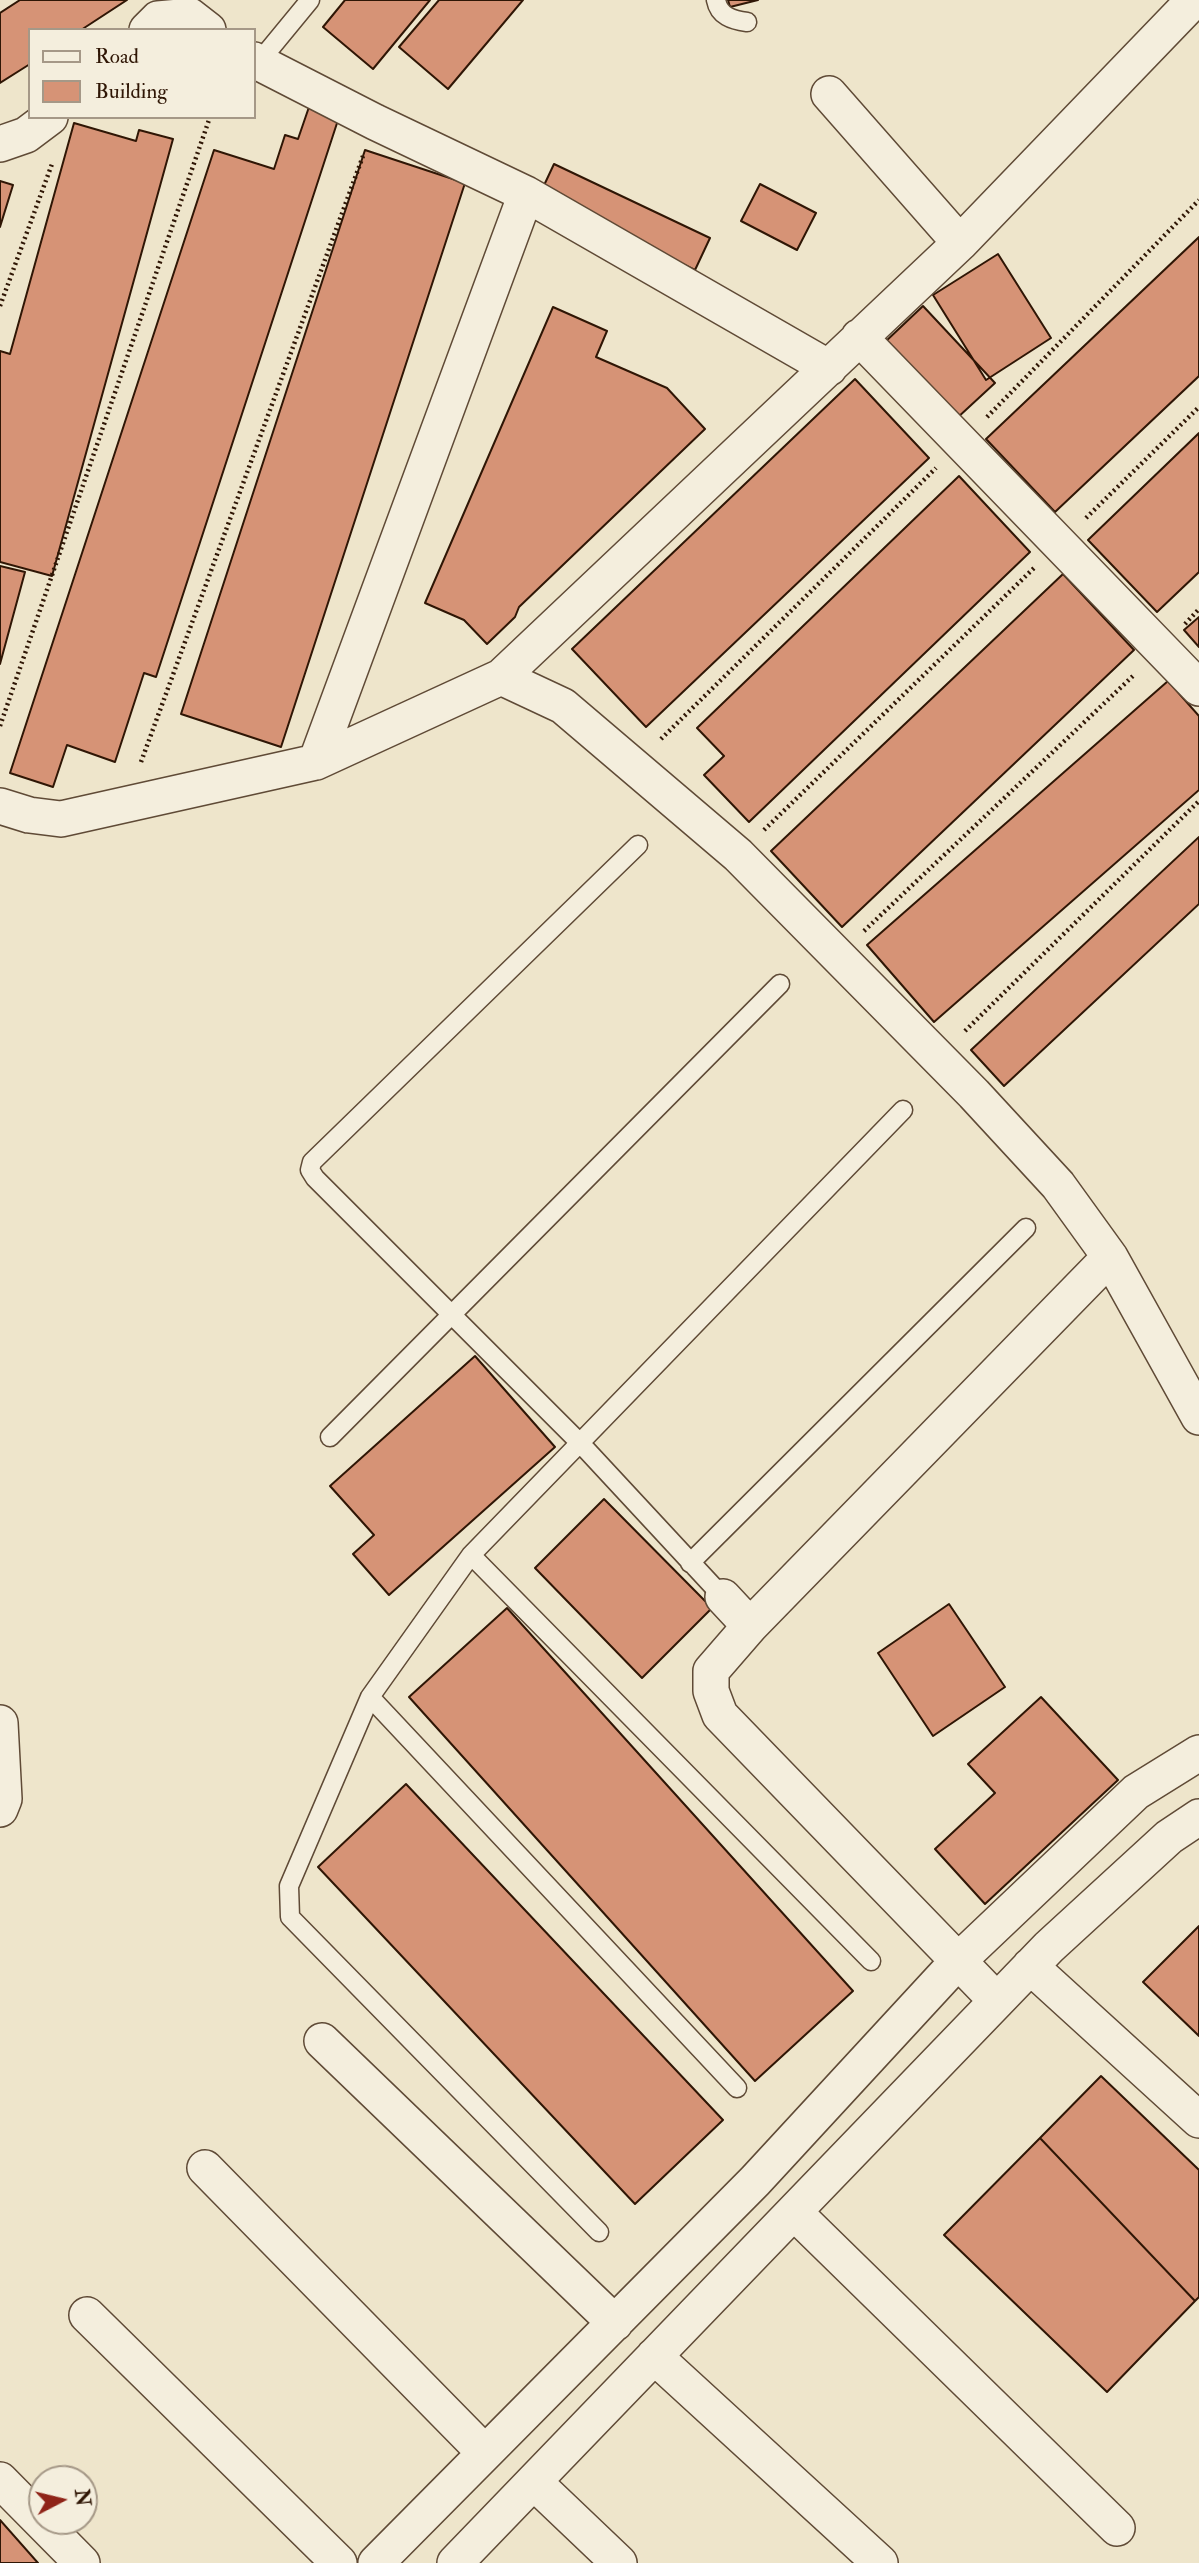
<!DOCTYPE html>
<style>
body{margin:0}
#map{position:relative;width:1199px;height:2563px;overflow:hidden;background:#eee5cb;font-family:"IM FELL Double Pica",serif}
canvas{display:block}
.legend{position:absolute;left:28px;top:28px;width:228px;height:91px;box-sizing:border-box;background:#f4eedd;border:2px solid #a59887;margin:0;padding:9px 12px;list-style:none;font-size:21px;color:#2f1605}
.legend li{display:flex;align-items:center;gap:14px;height:35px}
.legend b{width:35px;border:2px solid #a59887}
.north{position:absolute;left:28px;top:2465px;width:70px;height:70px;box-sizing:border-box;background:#f4eedd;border:2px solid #a59887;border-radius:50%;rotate:83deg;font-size:19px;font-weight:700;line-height:28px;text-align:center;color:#2f1605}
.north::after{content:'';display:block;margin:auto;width:24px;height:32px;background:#8f2418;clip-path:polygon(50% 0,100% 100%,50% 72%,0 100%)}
</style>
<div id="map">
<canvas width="1199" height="2563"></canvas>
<ul class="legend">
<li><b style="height:9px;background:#f4eedd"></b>Road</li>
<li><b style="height:19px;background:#d69376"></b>Building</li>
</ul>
<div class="north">N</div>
</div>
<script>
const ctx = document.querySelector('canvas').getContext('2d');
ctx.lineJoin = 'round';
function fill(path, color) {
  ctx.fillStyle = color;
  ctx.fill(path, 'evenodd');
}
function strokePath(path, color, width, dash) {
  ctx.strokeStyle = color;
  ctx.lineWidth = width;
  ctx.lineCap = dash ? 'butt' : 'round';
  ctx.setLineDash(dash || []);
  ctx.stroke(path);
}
const building = new Path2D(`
 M20,0H127L81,30H30V64L0,83V13Z
 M345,0H430L373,69L323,27Z
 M439,0H523L448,89L399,47Z
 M728,0H758L730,7Z
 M309,107L339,117L156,677L144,673L115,762L67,745L53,787L10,773L214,150L274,169L285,135L298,139Z
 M74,123L136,141L139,130L173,139L52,576L0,562V351L10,354Z
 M365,150L465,183L281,747L181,714Z
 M554,164L710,238L695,270L539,196Z
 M0,181L13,185L0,227Z
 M760,184L816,213L797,250L741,221Z
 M1199,237V376L1055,512L986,439Z
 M998,254L1051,338L986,380L933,295Z
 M923,306L995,383L956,419L885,342Z
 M553,307L607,331L596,357L667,388L705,429L519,607L515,617L487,644L464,620L425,603Z
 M855,379L929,458L646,727L572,649Z
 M1199,433V572L1157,612L1088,540Z
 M959,476L1030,552L749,822L704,775L724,756L697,728Z
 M0,566L25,572L0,664Z
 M1063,574L1134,650L842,927L771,851Z
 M1199,617V647L1184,630Z
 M1168,681L1199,716V790L934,1022L867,945Z
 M1199,837V904L1004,1086L971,1050Z
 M475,1356L555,1447L389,1595L353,1554L374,1535L330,1486Z
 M604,1499L712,1608L642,1678L535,1568Z
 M949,1604L1005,1687L933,1736L878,1653Z
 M507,1608L853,1991L755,2081L409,1697Z
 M1041,1697L1118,1780L985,1904L935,1849L995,1793L968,1764Z
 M406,1784L723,2120L635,2204L318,1867Z
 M1199,1926V2036L1143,1982Z
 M1101,2076L1199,2170V2297L1195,2301L1040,2138Z
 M1040,2138L1195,2301L1107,2392L944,2235Z
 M0,2520L38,2563H0Z`);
const path = new Path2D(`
 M0,306L52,164
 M987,417L1199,200
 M1086,518L1199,407
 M1185,624L1199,609
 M0,726L210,117
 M661,739L936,468
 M141,762L363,156
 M764,830L1034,568
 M864,931L1134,675
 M965,1031L1199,801`);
const service = new Path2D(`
 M716,0C719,16 732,20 747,22
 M259,62L310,0
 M638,845L312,1162L310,1170L315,1178L581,1444L723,1597
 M330,1437L780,984
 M471,1555L871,1961
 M690,1563L1026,1228
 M370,1697L737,2088
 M599,2232L290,1917L289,1886L370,1697L471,1555L903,1110`);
const minor = new Path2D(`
 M147,30L158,19L190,16L208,30
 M254,60L375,122L526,194L829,368
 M829,94L960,243
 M0,144L26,135L50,117
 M859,337L1199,688
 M501,677L960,243L1194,0
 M316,762L526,194
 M0,806L29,815L61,819L316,762L501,677L563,706L738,855L974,1094L1058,1185L1110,1257L1199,1417
 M723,1597L750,1626
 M0,1723L4,1799L0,1809
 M1030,1966L1199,2120
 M997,2001L720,1715L711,1691V1671L750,1626L1110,1257
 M322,2041L615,2323
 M205,2168L484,2452
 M795,2213L1117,2528
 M87,2315L339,2563
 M654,2356L880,2563
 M0,2480L82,2563
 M534,2482L619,2563
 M376,2563L755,2181L958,1961L1136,1792L1199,1753
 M455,2563L1049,1947L1169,1837L1199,1817`);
fill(building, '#d69376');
strokePath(building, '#2f1605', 2);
strokePath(service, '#5f4a36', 21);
strokePath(minor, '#5f4a36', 38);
strokePath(path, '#2f1605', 4.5, [2, 3.5]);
strokePath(service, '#f4eedd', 18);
strokePath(minor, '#f4eedd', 35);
</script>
